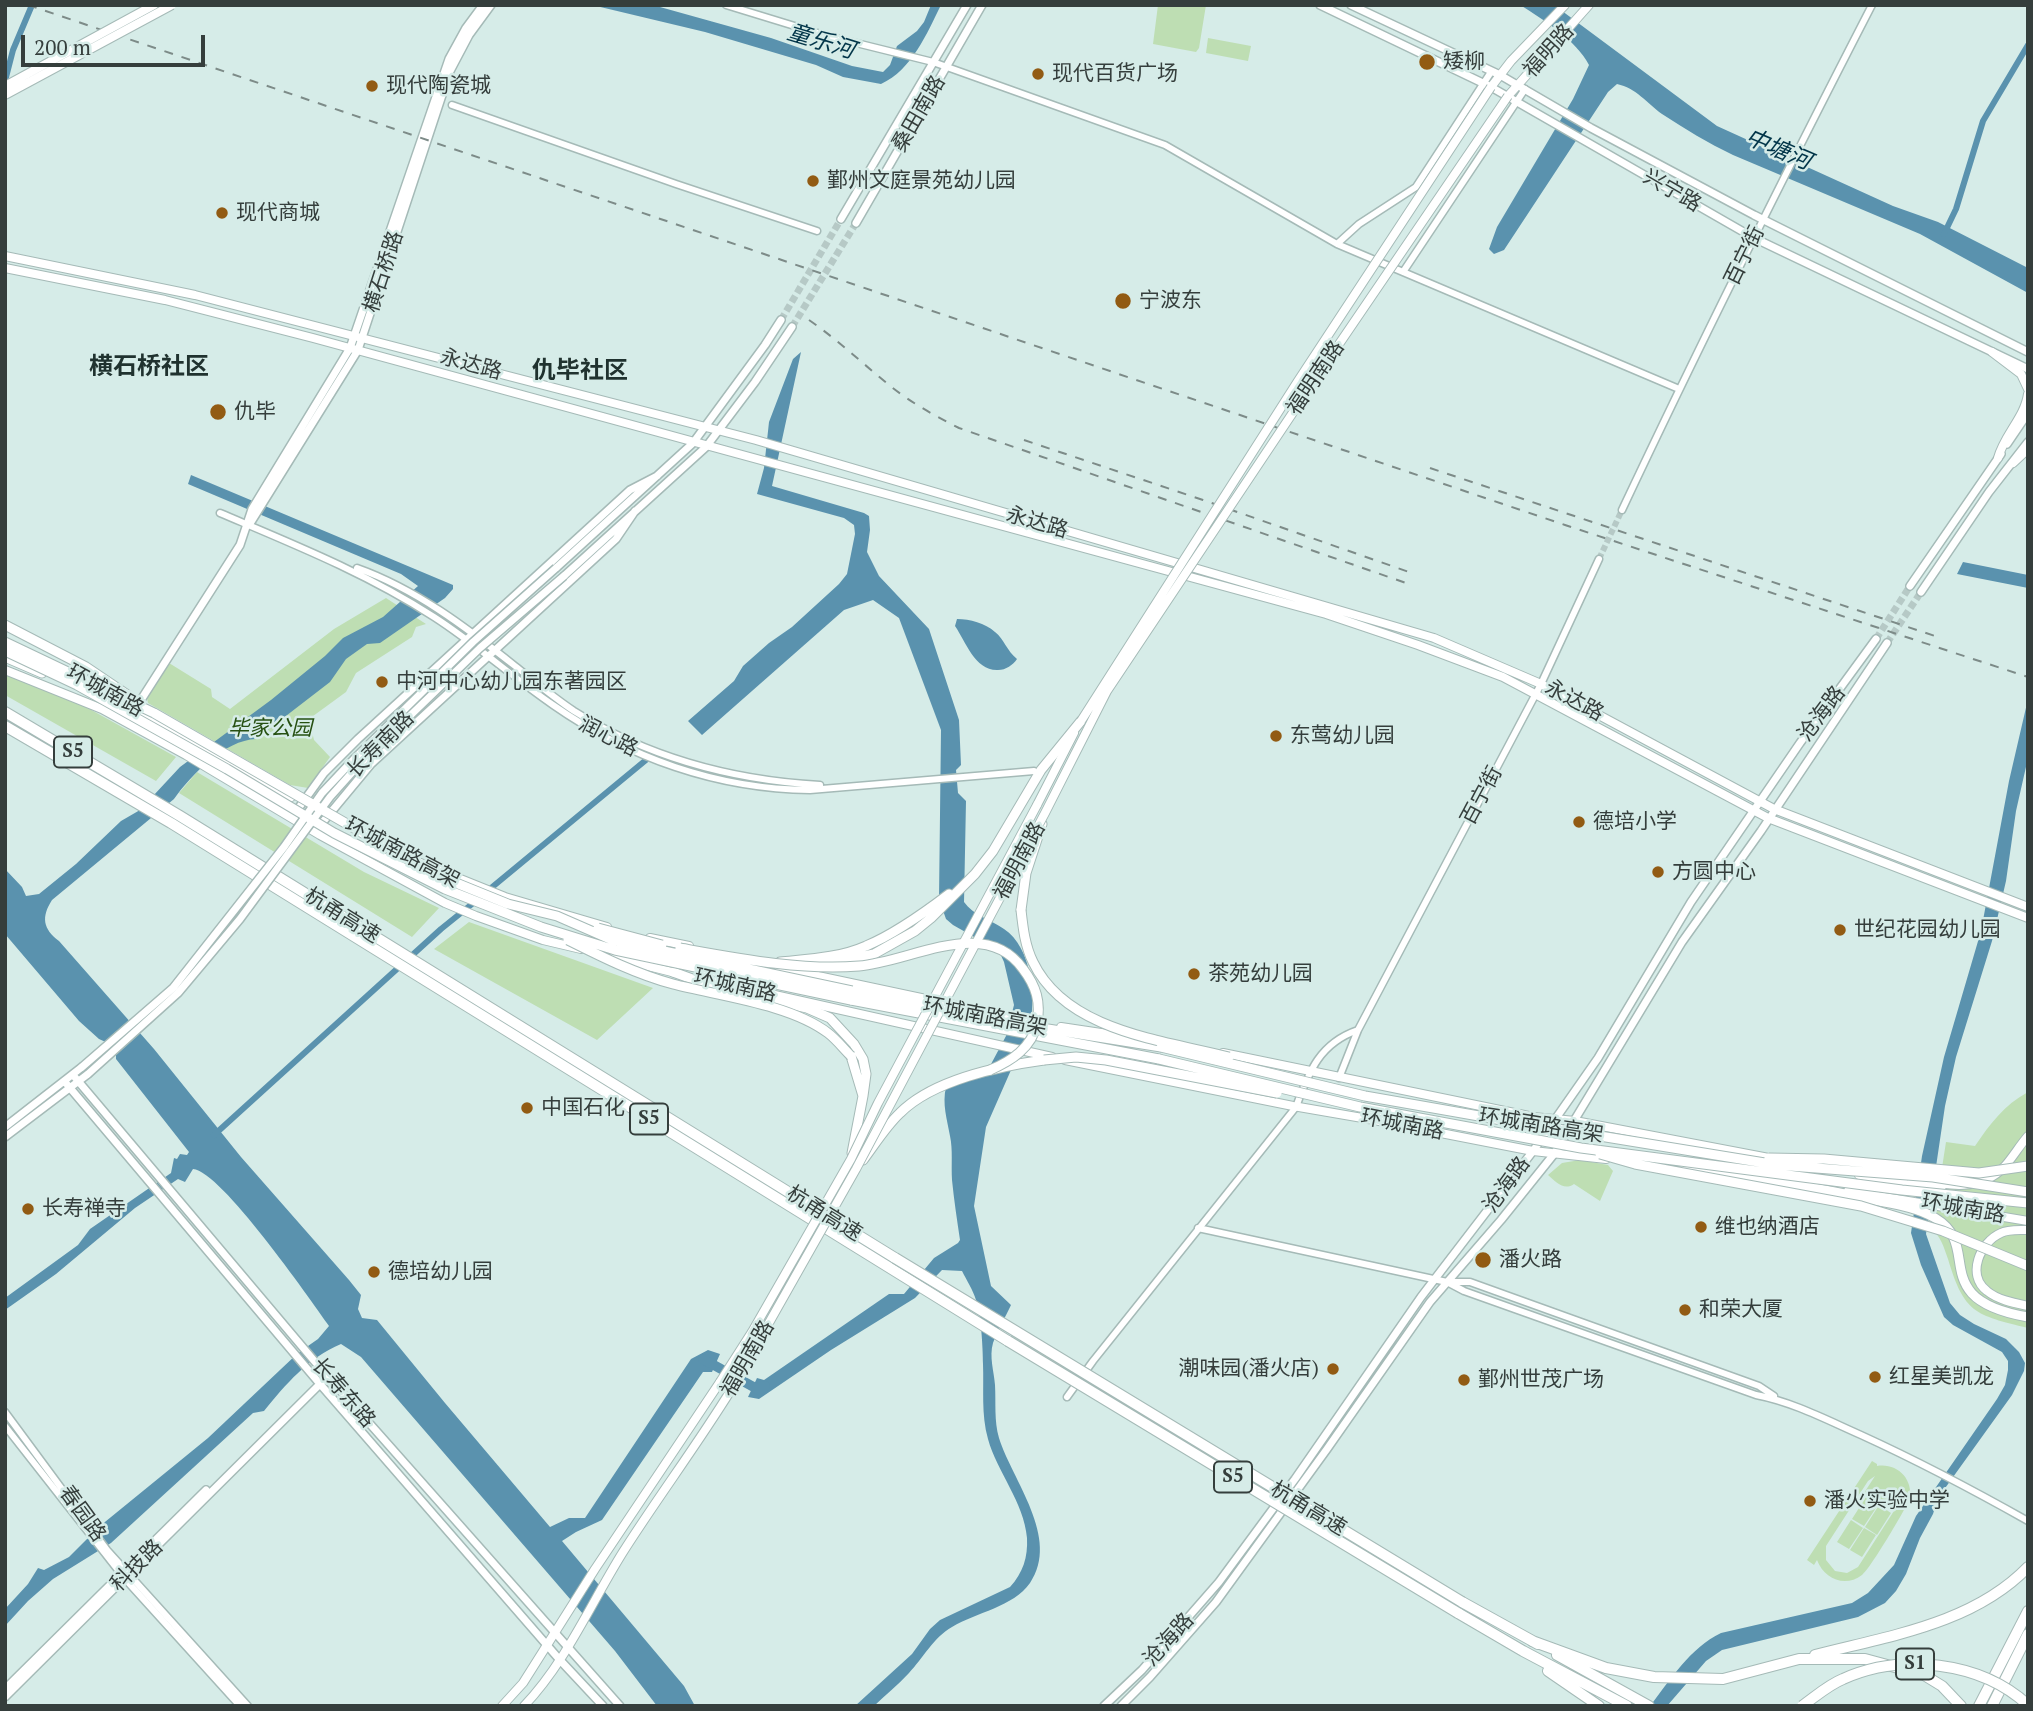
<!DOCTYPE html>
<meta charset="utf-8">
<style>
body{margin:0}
#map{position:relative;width:2033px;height:1711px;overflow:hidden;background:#d6ece8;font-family:"PT Serif",serif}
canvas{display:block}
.frame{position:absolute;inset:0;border:7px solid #353e3c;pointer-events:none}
.scale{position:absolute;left:21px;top:35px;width:184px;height:32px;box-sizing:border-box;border:4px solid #353e3c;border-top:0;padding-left:9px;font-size:21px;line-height:24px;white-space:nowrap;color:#353e3c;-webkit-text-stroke:5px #d6ece8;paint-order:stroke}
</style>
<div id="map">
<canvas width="2033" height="1711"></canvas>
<div class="frame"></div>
<div class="scale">200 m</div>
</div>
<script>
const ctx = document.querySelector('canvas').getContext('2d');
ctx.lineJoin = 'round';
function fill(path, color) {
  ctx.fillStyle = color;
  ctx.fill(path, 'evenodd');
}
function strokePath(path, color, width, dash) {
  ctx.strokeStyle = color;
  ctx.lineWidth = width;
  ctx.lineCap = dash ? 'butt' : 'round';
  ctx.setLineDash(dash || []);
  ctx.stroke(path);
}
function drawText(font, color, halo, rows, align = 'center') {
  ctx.font = font + ' "PT Serif","Noto Sans SC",serif';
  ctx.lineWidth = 5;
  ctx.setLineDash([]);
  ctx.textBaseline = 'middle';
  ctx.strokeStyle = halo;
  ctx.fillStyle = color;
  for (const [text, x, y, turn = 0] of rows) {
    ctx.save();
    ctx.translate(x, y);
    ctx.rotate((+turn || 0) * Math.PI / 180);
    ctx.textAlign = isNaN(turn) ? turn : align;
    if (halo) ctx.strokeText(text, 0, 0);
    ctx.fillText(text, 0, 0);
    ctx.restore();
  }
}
const green = new Path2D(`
 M1158,5H1206L1199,48L1196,52L1153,44Z
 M1208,38L1251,46L1248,61L1206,53Z
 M386,598L426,624L416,627L412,637L356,673L346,692L309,719L314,740L330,757L308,788L290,785L148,703L147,698L169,663L211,689L212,697L230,709L334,629Z
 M5,674L86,707L176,757L156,781L5,695Z
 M197,772L364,872L439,908L412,937L179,793Z
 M469,922L653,988L597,1040L434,949Z
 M2028,1092V1328C1975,1315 1964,1313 1948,1259C1943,1245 1941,1237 1930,1227L1935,1213L1946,1142L1975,1146C1990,1124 2004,1105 2028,1092Z
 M1580,1160L1608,1165L1613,1171L1600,1201L1574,1184C1564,1191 1556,1182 1548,1175L1562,1163Z
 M1872,1461L1877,1464V1466C1897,1463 1913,1478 1910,1499C1904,1511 1871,1568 1862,1575C1845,1588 1824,1579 1817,1560L1814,1565L1807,1560ZM1875,1476L1864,1493L1891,1510L1902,1494L1901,1500L1858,1567L1847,1573L1835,1571L1826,1560V1546L1868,1481Z
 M1866,1497L1878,1505L1864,1526L1852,1519Z
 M1879,1505L1891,1513L1877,1535L1865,1527Z
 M1851,1520L1863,1528L1849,1549L1837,1542Z
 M1864,1528L1876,1535L1862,1557L1850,1550Z`);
const water = new Path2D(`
 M592,5L660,7L771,38L852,66L883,72L890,65L897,46L917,31L924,22L931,5H941C927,33 912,70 881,84L843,77L816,65L705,32Z
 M1520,5H1554L1717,126L1893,206L1938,222L2028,268V293L1920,234L1733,155C1708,143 1685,129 1662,114C1647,103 1636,88 1617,84L1608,92L1504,250L1494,254L1489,249L1497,227L1573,99L1589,65C1576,40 1544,20 1520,5Z
 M801,352L772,486L864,513L869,516L870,530L867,552L879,576L929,629L959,720L961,765L956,770L958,793L966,801L964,902C973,915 991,920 1004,929C1032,947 1037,1000 1029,1029L986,1127L974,1206L991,1286L1011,1305C1005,1318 998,1329 993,1343C989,1357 994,1371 995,1385C996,1403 994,1421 999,1438C1012,1480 1061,1538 1030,1583C1013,1607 977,1612 952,1627C934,1637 923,1658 909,1673C898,1685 885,1695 874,1706H855L912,1654L930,1629L940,1620L1010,1587C1023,1573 1028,1557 1027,1538C1024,1502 997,1472 988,1439C981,1414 984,1389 983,1364C983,1349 981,1312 976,1300C973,1290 967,1281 962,1271L942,1270L915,1298L831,1350L759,1399L748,1397L757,1378L764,1380L889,1294H904L934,1258L958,1243L960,1240C957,1220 954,1200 952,1180C951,1165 953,1150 950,1136C947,1119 942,1104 946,1087L990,1066L1006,1036L1014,1005L1004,962L999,951L953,925L946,919L939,899L941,730L899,618L873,600L844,610L702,735L688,721L734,681L743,666L769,643L792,627L839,584L847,574L855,534L854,525L844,518L757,494L764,468L769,422L793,359Z
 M191,475L453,585V589L445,598L380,643L367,644L346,659L330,682L256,739C225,740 191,775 174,799L52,900C41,917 43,929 59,941L154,1049L241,1157L349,1280L361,1295L358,1309L362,1318L377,1320L445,1403L550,1527L569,1518H585L691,1359L708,1350L720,1354L712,1372H703L602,1520L576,1532L562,1541L684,1686L695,1706H657L615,1651L361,1357L341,1344C308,1358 286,1384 264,1411L253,1413L111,1543L53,1579L28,1601L5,1626V1609L28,1584L38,1568L44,1570L69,1557L100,1526L208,1438L298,1353L318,1339L329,1326C309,1298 221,1171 193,1169L185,1182L178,1179L135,1208L56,1274L5,1310V1298L78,1245L90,1229L171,1173L174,1158L177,1159L180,1154L187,1155L189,1152L116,1059V1052L110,1044L99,1039L79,1021L5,934V869L22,887L26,896L39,894L76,864L121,821L140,810L180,767L271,700L325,656L343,638L383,617L418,586L401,574L188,484Z
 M1963,562L2028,575V588L1957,574Z
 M957,619C970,619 985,623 995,632C1004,639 1007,651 1017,659C1013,665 1006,670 998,670C975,671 966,642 955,626Z
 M2028,699V758L2016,811L2006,881L1992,941L1956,1057L1945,1106L1926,1234L1950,1303L1960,1315L1974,1324L2006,1339L2019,1352L2025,1363L2024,1371L2012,1395L1938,1498L1933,1514L1920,1538L1906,1574L1896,1591L1885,1603L1858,1617L1722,1650L1706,1661L1667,1706H1650C1671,1679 1690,1648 1721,1633L1852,1603L1868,1593L1894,1565L1916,1516L1997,1399L2005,1385L2008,1370V1361L2002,1352L1953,1325L1944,1317L1921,1265L1911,1233L1922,1156L1944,1057L1981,931L2009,781Z`);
const canal = new Path2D(`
 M5,81L13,50L32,5
 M1944,234L1956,209L1983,121L2028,45
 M485,893L652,755
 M214,1135L441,929L477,900`);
const river = new Path2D(`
 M703,1359L759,1390L765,1386`);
const tertiaryTunnel = new Path2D(`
 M1599,559L1622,510`);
const secondaryTunnel = new Path2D(`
 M781,320L841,219
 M792,327L856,223
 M1876,639L1910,586
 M1887,643L1921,592`);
const tertiary = new Path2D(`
 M726,5L824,35L933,62L1165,145L1337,244L1679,389
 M452,105L676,184L817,231
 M1337,244L1359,224L1416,187L1491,72
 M1403,272L1525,89
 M1622,510C1702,340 1786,172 1872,5
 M220,513C293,544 366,573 434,617C476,644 512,677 553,705C629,758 717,789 810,790L1034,771
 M357,568C416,589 467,628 515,666C534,681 553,697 574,711C649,758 732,780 820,785
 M1339,1078L1358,1030L1541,684L1599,559
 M1198,1228L1447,1282L1464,1291L1756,1395C1793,1402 1827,1420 1861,1435C1918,1461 1973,1490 2028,1521
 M1449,1282H1470L1759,1386L1774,1396
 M1067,1397L1093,1361L1296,1107C1309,1071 1320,1043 1358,1030
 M5,1412L107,1550L248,1706
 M5,1426L125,1579L240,1706`);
const secondary = new Path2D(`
 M1320,5L1491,87L1754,238L2028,369
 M1351,5L1500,75L1591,128L1754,215L2028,352
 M841,219L967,5
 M856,223L982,5
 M2007,444L2028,413
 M251,522L358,350L450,71L469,35L491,5
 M556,568L693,443L765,345L781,320
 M564,576L706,447L755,382L792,327
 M1910,586L2001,454
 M1921,592L1989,492L2028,442
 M139,703L240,545L252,509L350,348L449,59L466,28L483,5
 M295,813L324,773L358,739L630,490L657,476
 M317,829L371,764L616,539L635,511
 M73,1075L316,1363L620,1706
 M65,1082L320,1384L559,1659L603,1706
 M5,1127L82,1067
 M5,1137L88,1074
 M5,1689L206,1490
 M5,1697L322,1382
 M1104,1706L1142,1670L1219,1582L1295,1479L1421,1297L1533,1151L1598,1058L1691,902L1800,743L1876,639
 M1121,1706L1150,1677L1216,1602L1327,1449L1430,1302L1501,1220L1554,1154L1682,942L1761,831L1887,643`);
const primary = new Path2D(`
 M1491,87L1511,61L1565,5
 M1508,96L1589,5
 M5,256L195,295L756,440L1434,638L1541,684L1774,809L2028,907
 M5,268L165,300L313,338L1326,614L1418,645L1503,677L1768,818L2028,918
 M1992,352L2021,374L2028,389
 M1998,458C2004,435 2025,417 2028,394
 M2013,463L2028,449
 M5,670L102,709L186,755L320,835L445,903L476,916L543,940L581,949
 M142,711L201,748L291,797
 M1037,805L1074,733
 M418,862L505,897L607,927
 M650,938L689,946
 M604,955L676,973
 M766,965L1034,1022
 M703,979L1052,1057
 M1061,1027L1141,1039
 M1223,1053L1534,1117L1575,1121L1774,1159
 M1065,1060L1293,1106L1374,1120L1533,1151L1606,1159
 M1664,1166L1741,1175
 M1859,1175L1942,1191
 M1912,1179C1945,1185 1980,1193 2005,1166C2013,1157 2020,1145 2028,1136
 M1848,1191L2028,1221
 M2028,1230C2019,1230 2008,1229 2001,1233C1980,1242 1966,1275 1987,1291C1998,1300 2014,1303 2028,1306
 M502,1706L523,1683L595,1569L720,1382
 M524,1706C566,1662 591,1603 623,1552C658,1497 697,1445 731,1390`);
const trunk = new Path2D(`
 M5,625L86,667L138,702
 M5,657L42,673
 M1021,910L1026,873L1042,824
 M780,962C809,959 839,958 866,946C895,934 924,913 949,894
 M826,964L874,954L915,931L931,918L975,874L993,851L1041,770L1081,721
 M673,972L717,988L807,1008L830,1018L854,1044L863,1059L866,1074L863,1096
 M852,991L1004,1022L1161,1047
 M851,1000L1159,1059
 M851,1056L863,1096L852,1153
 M863,1160C875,1144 886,1126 900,1113C933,1080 1000,1066 1044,1060
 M1737,1174C1782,1182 1828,1190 1874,1200C1894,1204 1917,1207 1935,1218C1984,1247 1925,1299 2028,1317`);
const motorway = new Path2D(`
 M5,712L180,816L895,1258
 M5,726L171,823L1008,1341
 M1462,1602L1538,1644
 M1458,1613L1523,1651L1627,1706
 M1532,1641L1606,1668L1654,1677L1723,1679L1799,1659H1865L1924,1675L1942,1686L1961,1706
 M1557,1655L1649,1706
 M1815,1655C1888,1636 1973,1624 2028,1567
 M1548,1671L1599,1706
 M1979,1706L2028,1611
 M1992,1706L2028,1634`);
const rail = new Path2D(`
 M28,5L1565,525L2028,677
 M809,320C838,340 862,363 889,385C910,402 935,416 959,428L1406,583
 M1024,440L1203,500L1409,572
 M1430,468L1938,637`);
const secondaryBridge = new Path2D(`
 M82,1067L173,988L284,847L322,793L355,758L473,642L556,568
 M88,1074L178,993L240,919L330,797L356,768L480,648L564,576`);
const primaryBridge = new Path2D(`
 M5,86L154,5
 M5,95L172,5
 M1081,721L1298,381L1491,87
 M720,1382L752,1332L851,1159L878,1103L1037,805
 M731,1390L856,1169L1045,813L1107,691L1318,375L1508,96`);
const trunkBridge = new Path2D(`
 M5,642L154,713L434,874L508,904L557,916L612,940L852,991
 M5,651L77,685L227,769L334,833L445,889L541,927L615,950L851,1000
 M1021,910C1023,928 1025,946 1033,962C1066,1031 1162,1040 1229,1057
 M598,928L662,945
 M568,940C602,957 636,974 673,984C719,996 790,1004 828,1033C836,1039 843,1048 851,1056
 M680,948C736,958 802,971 859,966C911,962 985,915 1023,969C1036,986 1041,1002 1037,1023C1032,1048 1011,1061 990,1070
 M1161,1047L1365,1096L1496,1119L1777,1165L1933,1177L2028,1192
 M1159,1059L1360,1107L1581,1148L1902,1190L2028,1203
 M1044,1060L1076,1057L1106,1060L1277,1093
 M1600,1154L1635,1164L1861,1206L1943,1231L2028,1266
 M1769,1158L1824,1159L1979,1173L2028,1166`);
const motorwayBridge = new Path2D(`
 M895,1258L1462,1602
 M1008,1341L1458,1613
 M1802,1706C1815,1697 1828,1685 1843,1679C1901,1653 1980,1661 2028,1705`);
const markers = [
 [1427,62,9,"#925b13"],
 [1038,74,7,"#925b13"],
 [372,86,7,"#925b13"],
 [813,181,7,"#925b13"],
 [222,213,7,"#925b13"],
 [1123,301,9,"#925b13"],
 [218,412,9,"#925b13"],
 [382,682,7,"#925b13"],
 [1276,736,7,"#925b13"],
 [1579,822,7,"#925b13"],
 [1658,872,7,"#925b13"],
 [1840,930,7,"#925b13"],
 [1194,974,7,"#925b13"],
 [527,1108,7,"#925b13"],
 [28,1209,7,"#925b13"],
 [1701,1227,7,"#925b13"],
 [1483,1260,9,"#925b13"],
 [374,1272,7,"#925b13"],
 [1685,1310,7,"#925b13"],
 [1333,1369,7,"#925b13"],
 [1875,1377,7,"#925b13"],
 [1464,1380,7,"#925b13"],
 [1810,1501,7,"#925b13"]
];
const shields = [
 [73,752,38],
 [649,1119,38],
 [1233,1477,38],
 [1915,1664,38]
];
const shieldNames = [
 ["S5",73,752],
 ["S5",649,1119],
 ["S5",1233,1477],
 ["S1",1915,1664]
];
const streetNames = [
 ["福明路",1549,51,-48],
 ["桑田南路",919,114,-60],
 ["兴宁路",1672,191,30],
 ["百宁街",1745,256,-64],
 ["横石桥路",384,272,-72],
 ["永达路",471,365,15],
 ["福明南路",1316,378,-56],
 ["永达路",1037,523,16],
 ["环城南路",105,691,29],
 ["永达路",1574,701,28],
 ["沧海路",1822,714,-53],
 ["润心路",608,737,27],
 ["长寿南路",381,745,-45],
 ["百宁街",1482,796,-62],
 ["环城南路高架",402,853,28],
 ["福明南路",1020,861,-62],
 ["杭甬高速",342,916,32],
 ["环城南路",735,986,13],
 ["环城南路高架",985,1017,11],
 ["环城南路",1402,1125,11],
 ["环城南路高架",1541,1126,9],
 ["沧海路",1507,1185,-54],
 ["环城南路",1963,1209,10],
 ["杭甬高速",824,1214,32],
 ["福明南路",748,1359,-60],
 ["长寿东路",343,1393,49],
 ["杭甬高速",1308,1509,31],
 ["春园路",82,1514,54],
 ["科技路",137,1566,-45],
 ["沧海路",1169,1640,-48]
];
const poiNames = [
 ["矮柳",1443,62],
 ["现代百货广场",1052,74],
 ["现代陶瓷城",386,86],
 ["鄞州文庭景苑幼儿园",827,181],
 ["现代商城",236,213],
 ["宁波东",1139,301],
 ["仇毕",234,412],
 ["中河中心幼儿园东著园区",396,682],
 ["东莺幼儿园",1290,736],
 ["德培小学",1593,822],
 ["方圆中心",1672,872],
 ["世纪花园幼儿园",1854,930],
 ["茶苑幼儿园",1208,974],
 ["中国石化",541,1108],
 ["长寿禅寺",42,1209],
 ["维也纳酒店",1715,1227],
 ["潘火路",1499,1260],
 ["德培幼儿园",388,1272],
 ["和荣大厦",1699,1310],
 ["潮味园(潘火店)",1319,1369,"right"],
 ["红星美凯龙",1889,1377],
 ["鄞州世茂广场",1478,1380],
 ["潘火实验中学",1824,1501]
];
const parkNames = [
 ["毕家公园",270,729]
];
const waterNames = [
 ["童乐河",821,42,17],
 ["中塘河",1778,150,23]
];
const quarterNames = [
 ["横石桥社区",149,367],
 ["仇毕社区",580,371]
];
fill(green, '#bedeb3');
fill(water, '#5a92ae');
strokePath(canal, '#5a92ae', 6);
strokePath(river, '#5a92ae', 10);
strokePath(tertiaryTunnel, '#b6c9c6', 6, [6, 3]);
strokePath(secondaryTunnel, '#b6c9c6', 7, [7, 3.5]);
strokePath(tertiary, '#a5bab7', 9);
strokePath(secondary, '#a5bab7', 10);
strokePath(primary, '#a5bab7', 10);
strokePath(trunk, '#a5bab7', 11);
strokePath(motorway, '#a5bab7', 12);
strokePath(tertiary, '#fff', 6);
strokePath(secondary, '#fff', 7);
strokePath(primary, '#fff', 8);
strokePath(trunk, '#fff', 9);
strokePath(motorway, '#fff', 10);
strokePath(rail, '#7d8b88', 2, [9, 9]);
strokePath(secondaryBridge, '#a5bab7', 10, []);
strokePath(primaryBridge, '#a5bab7', 10, []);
strokePath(trunkBridge, '#a5bab7', 11, []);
strokePath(motorwayBridge, '#a5bab7', 12, []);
strokePath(secondaryBridge, '#fff', 7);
strokePath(primaryBridge, '#fff', 8);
strokePath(trunkBridge, '#fff', 9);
strokePath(motorwayBridge, '#fff', 10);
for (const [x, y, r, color] of markers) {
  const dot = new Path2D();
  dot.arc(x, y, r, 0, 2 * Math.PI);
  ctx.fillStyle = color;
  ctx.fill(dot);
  strokePath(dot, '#d6ece8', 2.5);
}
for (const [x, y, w] of shields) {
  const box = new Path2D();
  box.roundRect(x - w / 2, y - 15.5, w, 31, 5);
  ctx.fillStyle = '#d6ece8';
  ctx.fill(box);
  strokePath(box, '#353e3c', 2);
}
drawText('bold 19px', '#353e3c', null, shieldNames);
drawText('21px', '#353e3c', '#d6ece8', streetNames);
drawText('21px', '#353e3c', '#d6ece8', poiNames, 'left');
drawText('italic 21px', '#265012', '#d6ece8', parkNames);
drawText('italic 23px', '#023549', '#d6ece8', waterNames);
drawText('bold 24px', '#20322f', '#d6ece8', quarterNames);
</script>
